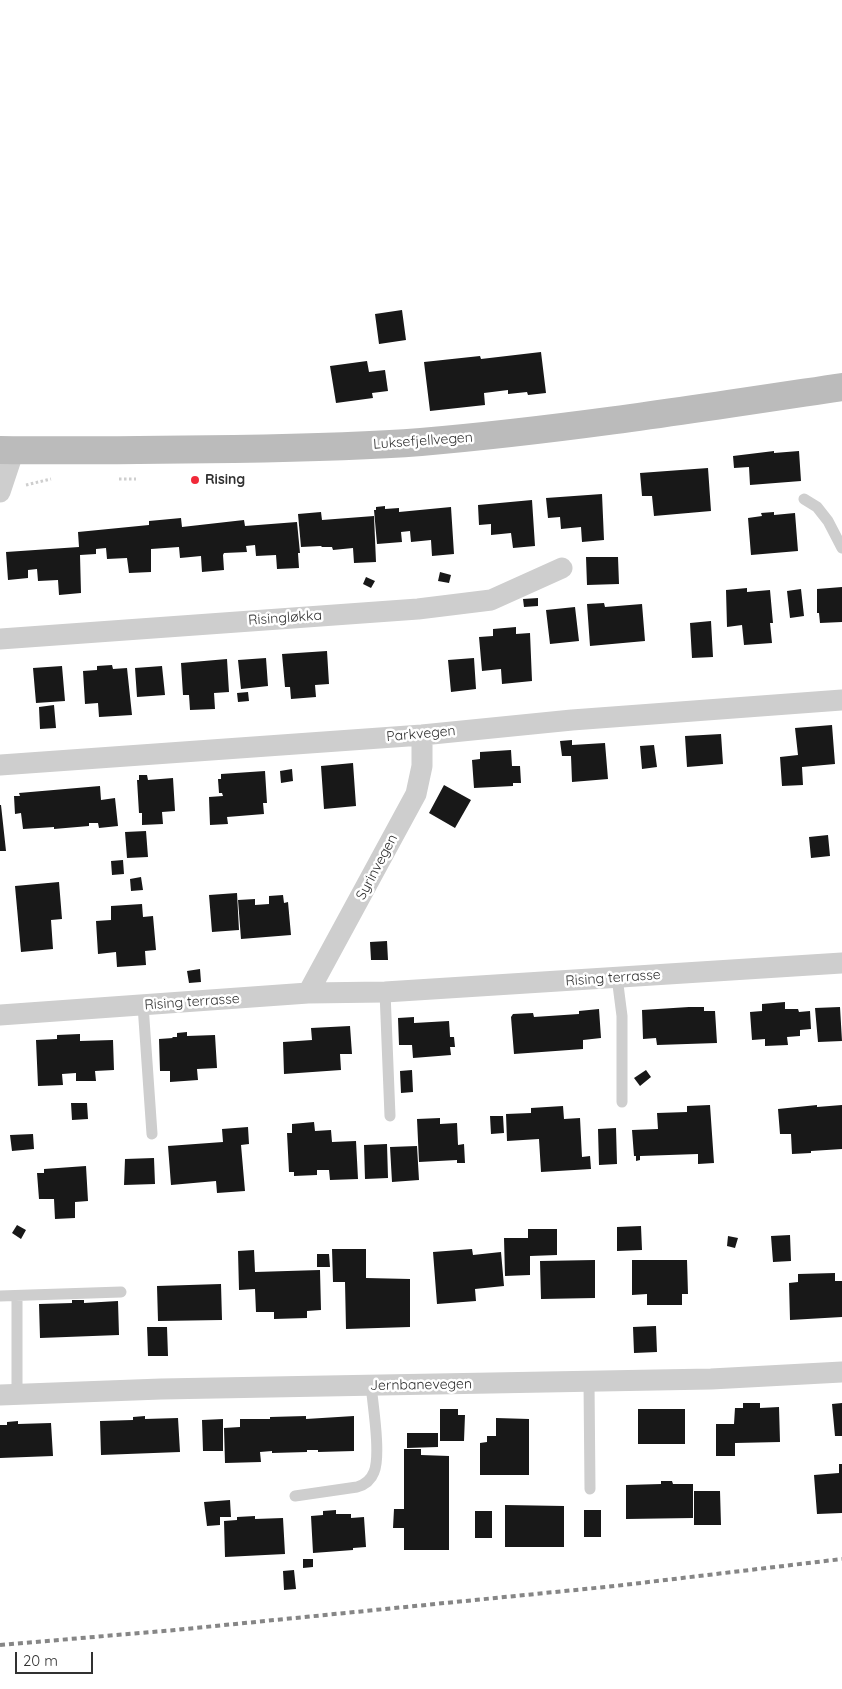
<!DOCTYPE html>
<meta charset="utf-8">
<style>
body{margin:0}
#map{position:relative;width:842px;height:1689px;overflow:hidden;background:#fff;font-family:Quicksand,sans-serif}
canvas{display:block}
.scale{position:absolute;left:15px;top:1652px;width:78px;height:22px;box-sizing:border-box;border:2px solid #313131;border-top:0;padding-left:6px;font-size:15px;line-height:18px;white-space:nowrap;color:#313131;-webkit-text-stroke:4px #fff;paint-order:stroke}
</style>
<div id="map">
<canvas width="842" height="1689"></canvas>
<div class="scale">20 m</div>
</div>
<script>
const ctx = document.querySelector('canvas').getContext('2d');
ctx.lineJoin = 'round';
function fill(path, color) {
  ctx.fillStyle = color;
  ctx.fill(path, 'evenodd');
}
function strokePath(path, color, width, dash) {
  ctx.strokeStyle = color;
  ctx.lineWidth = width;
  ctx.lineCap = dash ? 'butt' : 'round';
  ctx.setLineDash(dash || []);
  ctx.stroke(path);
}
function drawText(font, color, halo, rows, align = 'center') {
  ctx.font = font + ' Quicksand,sans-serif';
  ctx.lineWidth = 5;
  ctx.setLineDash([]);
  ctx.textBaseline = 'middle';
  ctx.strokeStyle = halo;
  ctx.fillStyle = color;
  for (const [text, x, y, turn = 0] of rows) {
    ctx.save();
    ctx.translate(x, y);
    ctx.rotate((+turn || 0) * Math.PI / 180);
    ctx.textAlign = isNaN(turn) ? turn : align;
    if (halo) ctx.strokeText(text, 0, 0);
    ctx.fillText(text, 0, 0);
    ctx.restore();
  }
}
const building = new Path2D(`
 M402,310L406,340L379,344L375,314Z
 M541,352L546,393L528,395L527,392L508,394V390L484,393L485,405L430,411L424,362L480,356L481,359Z
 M367,361L369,372L385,370L388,391L372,393L373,398L336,403L330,366Z
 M774,451V453L799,451L801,481L750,485L749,467L734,468L733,456Z
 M708,468L711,511L654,516L652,496H642L640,473Z
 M602,494L604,540L582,542L581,527L561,529L560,517L548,518L546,498Z
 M532,500L535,546L513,548L511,533L491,535V524L479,525L478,505Z
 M385,506V509L399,508V512L451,507L454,554L432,556L431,540L411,542L410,531L401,532L402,542L377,544L374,510H376V507Z
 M321,512L322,520L374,516L376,562L354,563L353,548L333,550L332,547H322L321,546L301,547L298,514Z
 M774,512V515L795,513L798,551L751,555L748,518L762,516L761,513Z
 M181,518L182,527L244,520L245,526L297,522L300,553H298L299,568L277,569L276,555L256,556L255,545L246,546L247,552L224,553L223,555L224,570L202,572L201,556L180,558L179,547L151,549V572L129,573L127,558L107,559L106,548L96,549V554L80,555L81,593L59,595L58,580L38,581L37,569L28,570V578L8,580L6,552L79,547L78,532L149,525V521Z
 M586,557H618L619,584L587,585Z
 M440,572L451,575L449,583L438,581Z
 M366,577L375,581L371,588L363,584Z
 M842,587V622L820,623L819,613H817V589Z
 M747,588V592L770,590L773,623H770L772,643L744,645L742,625L727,627L726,590Z
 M801,589L804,616L790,618L787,591Z
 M538,598V606L524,607L523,599Z
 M604,603L605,607L642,604L645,641L590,646L587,604Z
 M575,607L579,641L550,644L546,610Z
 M711,621L713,657L692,658L690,623Z
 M516,627V634L530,633L532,681L502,684L501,669L482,671L479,637L493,636V629Z
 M327,651L329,684L315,685L316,697L291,699L290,687H285L282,654Z
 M266,658L268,686L241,689L238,660Z
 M474,658L476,689L451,692L448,660Z
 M227,659L229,692L214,693L215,709L190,710L189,695H183L181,663Z
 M112,665L113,669L127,668L132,715L99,717L98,703L85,704L83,671L97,670V666Z
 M62,666L65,701L36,703L33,668Z
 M162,666L165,695L137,697L135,668Z
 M248,692L249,701L238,702L237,693Z
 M54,705L56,728L40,729L39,707Z
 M832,725L835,764L802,767L803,785L782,786L780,757L798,755L795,728Z
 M721,734L723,764L687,767L685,736Z
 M572,740V745L605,743L608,779L572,782L571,756H562L560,741Z
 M654,745L657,767L642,769L640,746Z
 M511,750L512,766H520L521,783H513V786L474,788L472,760L480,759V752Z
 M353,763L356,806L324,809L321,766Z
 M292,769L293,781L281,783L280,771Z
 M265,771L267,803H263L264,814L227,817L228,824L210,825L209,797L223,796L222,793H219L218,779H221V774Z
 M139,775H147L148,780L173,778L175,811L162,812L163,824L142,825V813H139L137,780H139Z
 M444,785L471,800L455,828L429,813Z
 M100,786L101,800L115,798L118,826L99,828L98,823H89V826L54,829V827L23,829L21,813L15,814L14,796H20L19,793Z
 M0,805H1L6,851H0Z
 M146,831L148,857L127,858L125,832Z
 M828,835L830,856L811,858L809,837Z
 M123,860L124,874L112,875L111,861Z
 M141,877L143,890L131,891L130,879Z
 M59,882L62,919L51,920L53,949L21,952L15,886Z
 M237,893L239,930L212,932L209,895Z
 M283,895L284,903L288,902L291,935L241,939L238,900L255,899V905L269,904V896Z
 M142,904L143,917L153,916L156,950L145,951L146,965L117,967L116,952L98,954L96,921L111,920V906Z
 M387,941L388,960H371L370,942Z
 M200,969L201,982L189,983L187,971Z
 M785,1002V1009H798L799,1012L810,1011L811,1029L800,1030V1036L787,1037L788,1045L765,1046V1039L752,1040L750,1012L762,1011V1004Z
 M689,1007H704V1011H715L717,1043L657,1045L656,1038L643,1039L642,1010Z
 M840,1007L842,1041L818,1042L815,1008Z
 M599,1009L601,1038L583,1040V1049L514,1054L511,1017L513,1014L533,1013L534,1017L579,1014V1011Z
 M414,1017V1023L449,1021L450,1037H454L455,1047H450L451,1055L413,1058L412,1045H399L398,1018Z
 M350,1026L352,1054H340L341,1070L284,1074L283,1042L312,1040L311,1028Z
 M187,1032V1036L215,1035L217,1068L197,1069L198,1080L170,1082V1071H160L159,1039L173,1038L172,1037H177V1033Z
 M80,1034V1041L113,1040L114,1070L95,1071L96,1081H76V1073L62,1074L63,1085L38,1086L36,1040L57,1039V1035Z
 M412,1070L413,1092L401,1093L400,1071Z
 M646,1070L651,1077L640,1086L634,1078Z
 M71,1103H87L88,1119L72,1120Z
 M710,1105L714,1163L698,1164V1154L640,1156V1160L636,1161V1156H634L632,1130L658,1129L657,1113L687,1112V1106Z
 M817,1105V1107L842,1105V1149L811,1151V1153L792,1154L791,1134H780L778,1109Z
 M563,1106L564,1119L580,1118L582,1157L590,1156L591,1169L541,1172L539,1139L507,1141L506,1114L531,1113V1108Z
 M490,1116H503L504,1133L491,1134Z
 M440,1118V1124L457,1123L458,1145L464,1144L465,1163H457V1160L419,1162L417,1119Z
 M314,1122L315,1131L331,1130L332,1142L356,1141L358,1179L330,1180L329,1170H317V1175L294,1176V1172H289L287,1133H292V1124Z
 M248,1127L249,1144L241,1145L245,1191L217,1193L216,1181L171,1185L168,1146L223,1142L222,1129Z
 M616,1128L617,1164L599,1165L598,1129Z
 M33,1134L34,1149L12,1151L10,1135Z
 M387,1144L388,1178L365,1179L364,1145Z
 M417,1146L419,1180L392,1182L390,1147Z
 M154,1158L155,1184L124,1185L125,1159Z
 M86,1166L88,1201L75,1202V1218L55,1219L54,1199H39L37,1173H44V1169Z
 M17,1225L26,1230L21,1239L12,1233Z
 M641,1226L642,1250L617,1251V1227Z
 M528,1229H557V1255L530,1256V1275L505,1276L504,1238H528Z
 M790,1235L791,1261L773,1262L771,1236Z
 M728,1236L738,1238L735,1248L727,1246Z
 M332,1249H366V1278L410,1279V1327L346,1329L345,1282H333Z
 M472,1249L473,1255L501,1252L504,1286L475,1289L476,1301L437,1304L433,1252Z
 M254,1250L255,1272L320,1270L321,1310L307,1311V1318L274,1319V1312H256L255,1289L239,1290L238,1251Z
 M317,1254H329L330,1267H317Z
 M595,1260V1298L541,1299L540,1261Z
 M632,1260H687L688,1294H682V1305H647V1294L632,1295Z
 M835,1273V1281H842V1317L790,1320L789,1283L798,1282V1274Z
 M221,1284L222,1320L158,1321L157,1286Z
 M72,1300H84V1303L118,1301L119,1335L40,1338L39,1304L72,1303Z
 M656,1326L657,1352L634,1353L633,1327Z
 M147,1327H167L168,1356H148Z
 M743,1403H760V1408L779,1407L780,1442L735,1443V1456H716V1424H734L735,1408H743Z
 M842,1403V1436H835L832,1404Z
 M440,1409H458V1415H465L464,1441H440Z
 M638,1409H685V1444H638Z
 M145,1416V1419L178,1418L180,1452L101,1455L100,1421L133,1420V1417Z
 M306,1416V1419L354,1416V1451L318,1452V1450H307V1452L272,1453V1451L260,1452L261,1462L225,1463L224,1428L240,1427V1419H270V1417Z
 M496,1418L529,1419V1475H480V1443L487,1442V1436H496Z
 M223,1419V1451H203L202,1420Z
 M18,1421V1424L51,1423L53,1456L0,1458V1425H7V1422Z
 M407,1433H438V1447L407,1448Z
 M404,1449H421V1455L449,1456V1550H404V1528H393L394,1509H404Z
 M839,1464H842V1513L817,1514L814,1475L839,1473Z
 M661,1481H672L673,1484H693V1518L626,1519V1485L661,1484Z
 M694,1491H720L721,1525H694Z
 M230,1500L231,1517H220V1525L207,1526L204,1502Z
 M505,1505L564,1506V1547H505Z
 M336,1510V1514H351V1518L364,1517L366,1547L353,1548V1550L313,1553L311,1516L323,1515V1511Z
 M584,1510H601V1537H584Z
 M475,1511H492V1538H475Z
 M255,1516V1519L283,1518L285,1554L225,1557L224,1521L237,1520V1517Z
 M303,1559H313V1567L303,1568Z
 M294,1570L296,1589L284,1590L283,1571Z`);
const path = new Path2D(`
 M119,479H136
 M26,485L51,479`);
const lane = new Path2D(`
 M804,499L817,507L828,521L842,548
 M617,977L622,1016V1102
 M385,992L390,1116
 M143,1005L152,1134
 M0,1296L121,1292
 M589,1382L590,1489
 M17,1394V1296
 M295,1496L357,1487C364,1485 371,1480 374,1472C381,1455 373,1406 371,1385`);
const street = new Path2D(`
 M0,492L14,450
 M0,639L418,609L491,600L562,568
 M0,765L422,735L572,720L842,700
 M308,993L416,794L422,766V735
 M0,1015L308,993L385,992L842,963
 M0,1395L161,1389L711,1379L842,1372`);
const secondary = new Path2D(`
 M0,450C78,451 156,450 234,449C296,448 358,447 421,442C562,430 702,408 842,387`);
const rail = new Path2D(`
 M0,1645L175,1630L615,1586L842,1559`);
const markers = [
 [195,480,5,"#f12939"]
];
const streetNames = [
 ["Luksefjellvegen",423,441,-4],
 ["Risingløkka",285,618,-4],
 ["Parkvegen",421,734,-5],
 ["Syrinvegen",377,867,-62],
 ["Rising terrasse",613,978,-4],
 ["Rising terrasse",192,1002,-4],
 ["Jernbanevegen",421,1385,-1]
];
const poiNames = [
 ["Rising",205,480]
];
fill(building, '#181818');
strokePath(path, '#cecece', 3, [2.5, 2.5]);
strokePath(lane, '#cecece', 11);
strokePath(street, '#cecece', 21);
strokePath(secondary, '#bbb', 28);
strokePath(rail, '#868686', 4, [5, 4]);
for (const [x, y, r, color] of markers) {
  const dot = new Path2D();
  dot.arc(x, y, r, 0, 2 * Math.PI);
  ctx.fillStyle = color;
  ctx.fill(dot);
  strokePath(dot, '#fff', 2);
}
drawText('14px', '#313131', '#fff', streetNames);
drawText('bold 14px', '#313131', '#fff', poiNames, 'left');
</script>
